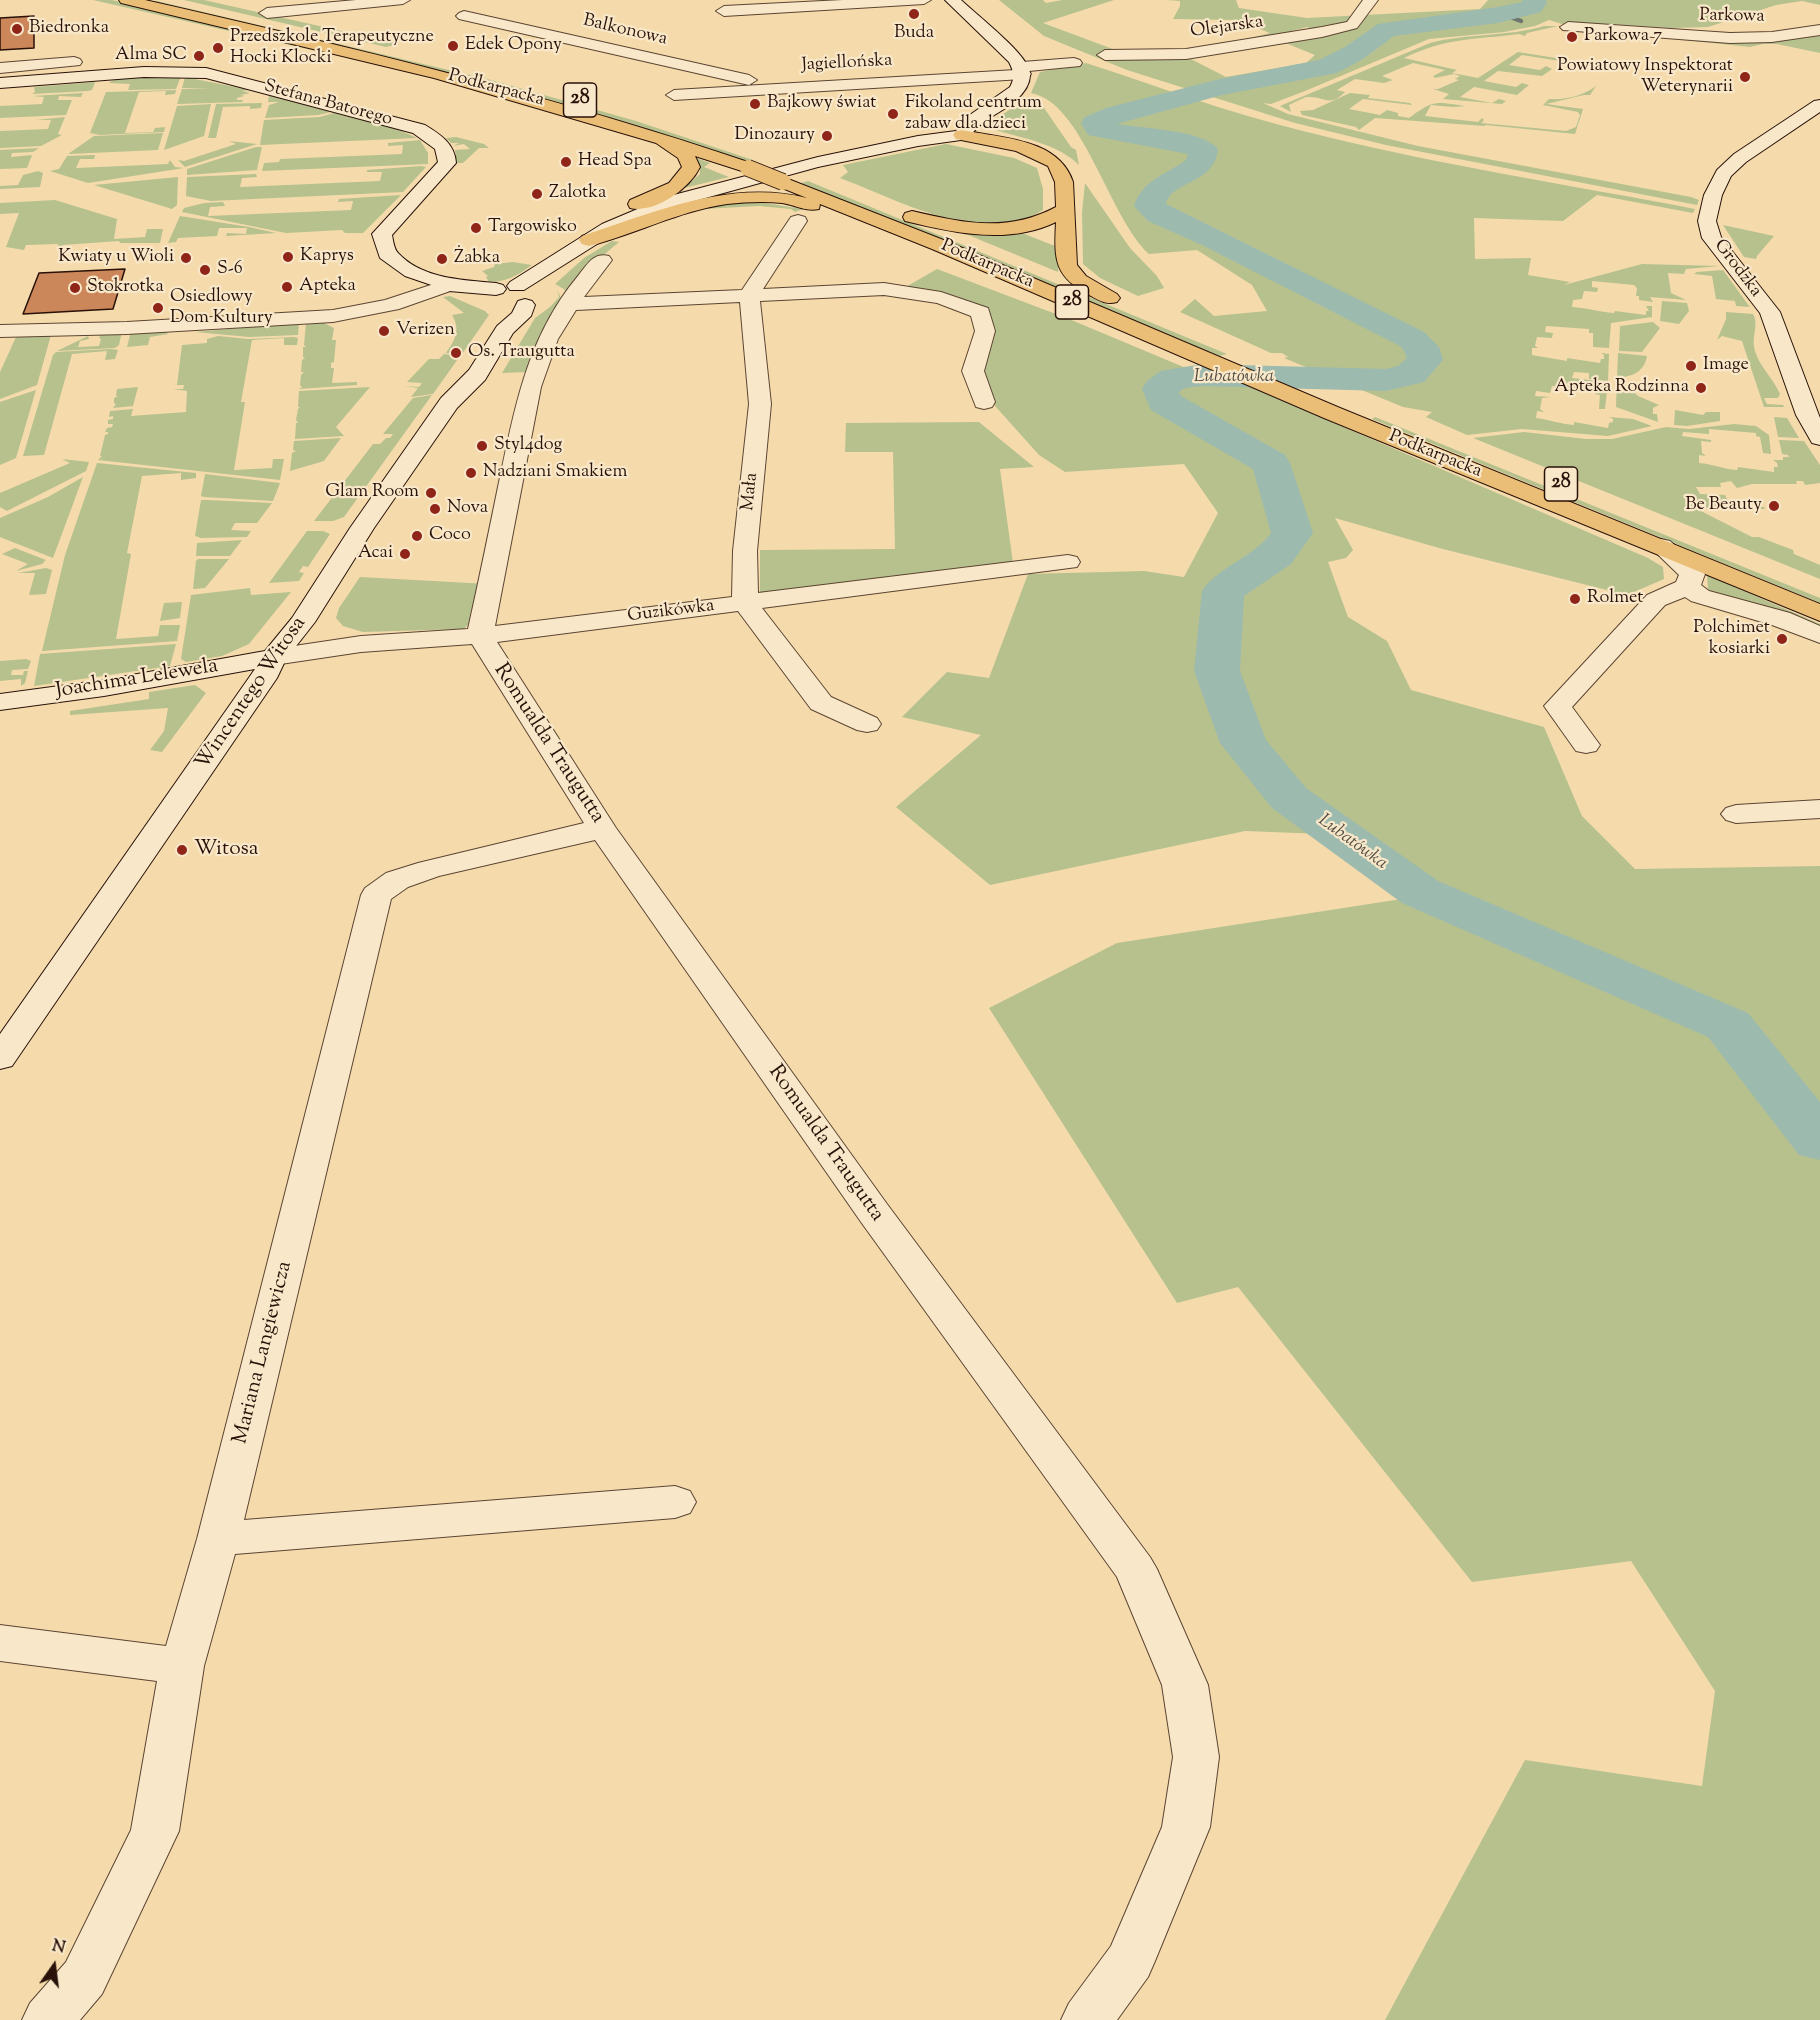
<!DOCTYPE html>
<meta charset="utf-8">
<style>
body{margin:0}
#map{position:relative;width:1820px;height:2020px;overflow:hidden;background:#f5dbac;font-family:"Sorts Mill Goudy",serif}
canvas{display:block}
.north{position:absolute;left:24px;top:1936px;width:60px;height:60px;-webkit-text-stroke:4px #f8e8c9;paint-order:stroke;rotate:14deg;font-size:16px;font-weight:700;line-height:24px;text-align:center;color:#291109}
.north::after{content:'';display:block;margin:auto;width:21px;height:27px;background:#291109;clip-path:polygon(50% 0,100% 100%,50% 72%,0 100%)}
</style>
<div id="map">
<canvas width="1820" height="2020"></canvas>
<div class="north">N</div>
</div>
<script>
const ctx = document.querySelector('canvas').getContext('2d');
ctx.lineJoin = 'round';
function fill(path, color) {
  ctx.fillStyle = color;
  ctx.fill(path, 'evenodd');
}
function strokePath(path, color, width, dash) {
  ctx.strokeStyle = color;
  ctx.lineWidth = width;
  ctx.lineCap = dash ? 'butt' : 'round';
  ctx.setLineDash(dash || []);
  ctx.stroke(path);
}
function drawText(font, color, halo, rows, align = 'center') {
  ctx.font = font + ' "Sorts Mill Goudy",serif';
  ctx.lineWidth = 4.5;
  ctx.setLineDash([]);
  ctx.textBaseline = 'middle';
  ctx.strokeStyle = halo;
  ctx.fillStyle = color;
  for (const [text, x, y, turn = 0] of rows) {
    ctx.save();
    ctx.translate(x, y);
    ctx.rotate((+turn || 0) * Math.PI / 180);
    ctx.textAlign = isNaN(turn) ? turn : align;
    if (halo) ctx.strokeText(text, 0, 0);
    ctx.fillText(text, 0, 0);
    ctx.restore();
  }
}
const green = new Path2D(`
 M93,0H112L301,45L330,54Z
 M141,0L157,1L491,80L636,121L753,160L746,162C549,92 345,47 141,0Z
 M184,0H204L399,44L386,47Z
 M999,0H1043L1046,3L1062,0H1114L1043,23L1126,54L1185,56L1226,77L1306,63L1315,55L1283,42L1359,27L1350,23L1317,30L1307,27L1288,32L1291,36L1254,37L1270,33L1237,20L1173,19L1180,6V1L1167,0H1236L1239,8L1307,18L1480,9L1488,0H1820V5L1802,1L1776,5L1708,27L1671,28L1592,23L1591,26L1562,24L1549,20L1535,26L1504,32L1429,39L1305,91L1271,104L1263,103L1288,114L1418,146L1691,197L1699,200L1697,205L1386,145L1295,123L1127,70L1044,36Z
 M1544,26H1558L1527,33L1525,36L1519,34C1473,40 1448,37 1404,58L1457,70L1452,73L1478,78L1518,52L1562,59L1560,61L1522,55L1509,65L1540,70L1546,66L1552,69L1542,76L1498,71L1484,81L1516,87L1522,83L1529,85L1517,95L1474,87L1460,97L1492,103L1499,99L1506,101L1502,104L1443,99L1449,94L1433,89H1438L1459,80L1455,79L1460,76L1454,74L1435,78L1433,76L1445,70L1413,63L1382,76L1393,80L1384,83L1355,79L1337,90L1345,92C1329,108 1325,96 1307,97C1302,98 1294,103 1289,105L1291,112L1280,106L1430,43C1468,33 1507,37 1544,26Z
 M1820,33V53L1777,44H1763L1750,47L1684,40L1688,38Z
 M1086,63C1157,86 1229,113 1303,131C1432,164 1565,184 1695,209L1693,213L1597,195L1563,221L1474,218L1475,259L1531,258L1528,275L1570,282L1564,285L1642,264L1720,266L1686,269L1684,274L1668,273L1671,293L1686,300L1650,297L1653,302L1639,300V296H1636L1637,288L1634,285L1592,281V287L1598,288L1597,292L1584,291L1582,299L1573,300L1572,307C1588,308 1599,312 1614,313L1615,311L1646,315V311H1649L1646,306H1652V317L1611,323L1609,348L1593,347V333H1589V329L1546,326L1545,332L1553,333L1552,338L1537,337L1535,346L1538,348H1532V355L1567,361V358L1600,363L1601,359H1604V355L1601,353L1609,354L1608,381L1589,379V373L1574,372L1572,378L1608,382L1605,409H1599L1600,395L1595,394V391L1552,386L1550,393L1536,391L1535,396L1551,397L1542,398L1540,409L1544,412L1537,411L1536,418C1550,420 1560,424 1574,425V422L1608,428L1609,423L1613,422V419L1609,417L1633,419L1652,426L1608,436L1522,429L1467,435L1426,417L1432,412L1403,407L1284,358L1288,357L1282,353H1271L1180,312L1195,299L1214,316L1267,311L1252,285L1197,250L1149,254C1109,218 1083,102 1031,93L1040,72Z
 M181,76L176,89L128,90L130,84L109,83C120,73 165,77 181,76Z
 M185,77L250,90L242,91L250,93L241,95L244,96L237,98V100H243L242,102L177,104L182,89L211,88H182Z
 M95,82L92,90L88,91L32,94L35,92L34,87Z
 M1596,86L1590,95H1584L1546,104L1583,109L1575,134L1486,125L1484,126L1375,118L1359,130L1356,127L1302,115L1300,111L1313,110L1350,93L1370,95L1368,98L1410,103L1412,105L1363,99L1349,109L1380,115L1387,110L1398,113V116L1409,118C1435,99 1434,102 1466,106L1453,107L1431,105L1425,116L1478,122L1482,118L1484,120L1481,123L1566,131L1576,127L1580,115L1578,112L1543,105L1549,99C1566,100 1583,96 1596,86Z
 M176,90L175,94L165,95L166,91L139,92L125,133L153,132L155,128L165,127L164,132L100,135L90,133L106,92Z
 M83,93L81,97L59,96L58,100H72L66,115L0,118V106L42,104L44,97L32,96Z
 M269,95L331,112L318,115L265,118L269,105L279,102H268Z
 M1028,98L1042,105L1071,147L1076,150L1079,165C1058,144 1023,138 995,130L986,125Z
 M262,103L261,108L250,109V106L223,107L216,138H208L216,104Z
 M211,104L204,136L164,150L177,106Z
 M334,113L397,129L417,138L260,145L264,120L320,117Z
 M65,117L58,134L62,135L41,146L0,148V131L48,129L51,120H36Z
 M163,133L158,150L68,154L94,136Z
 M456,137L484,144L489,148H479L463,163H456L455,150L470,149L464,144L453,146L459,143H451L446,138Z
 M420,140L428,153V164L262,171L264,163L279,162L280,159L402,154L403,145L388,146V143Z
 M229,141L257,144L185,167L178,160L184,161L236,144Z
 M946,144L1014,158L1037,168L1043,189V210C982,248 899,200 840,178L848,172L843,165Z
 M256,147H262L257,170L187,175V169Z
 M39,148L33,152L12,153L11,157L32,155L27,168L0,169V150Z
 M95,155L94,159H80L76,168L168,164L170,160L175,167L184,168L88,183L50,171L59,169L67,156Z
 M696,158L710,163L704,167L729,177L684,188L700,174V166Z
 M421,166L426,167L403,192L211,201L186,196L187,177L256,174L257,177L242,178L240,187L380,181L382,172H367V170Z
 M38,171L43,173L40,187L0,189V186L18,185L23,175Z
 M178,177L177,205L172,209L94,185Z
 M808,181L1227,354L1219,356L801,183Z
 M1085,183L1130,248L1157,276L1164,288L1138,296L1100,278L1083,264L1082,212Z
 M401,195L363,233H345L342,230L286,233L182,212L184,208L204,203L223,202L225,206L210,207L208,216L351,210L353,201L338,202L339,199Z
 M55,200L117,219L114,239L145,237L147,229H163L160,243H120L119,241L63,245L62,248H58V244L26,245L24,250L6,247L19,213L0,214V203Z
 M758,202L803,209L795,212L791,209L759,206L703,209L734,203Z
 M180,216L249,227L276,233L226,236L227,233L246,234L247,228H219L217,236L178,238L176,242L168,243Z
 M1723,225L1774,236L1757,256L1756,259L1744,257Z
 M956,230L1017,231L1060,248L1058,272Z
 M612,241L619,242L574,280L571,285L574,287L568,297L564,289L555,284L584,258Z
 M513,262L532,265C518,275 507,282 489,282L486,277L488,276L482,271L494,267L495,264Z
 M937,269L1069,319L1193,371L1239,382L1648,558L1663,567L1664,579L1627,595L1439,548L1335,518L1353,550L1346,558L1328,562L1348,617L1387,641L1411,690L1544,727L1582,816L1635,869L1820,866V2020H1385L1525,1760L1702,1786L1715,1691L1631,1561L1472,1582L1238,1287L1177,1303L989,1008L1117,943L1408,898L1322,834L1245,831L990,885L896,807L981,735L902,717L947,672L989,678L1028,574L1144,571L1184,577L1218,513L1184,464L1065,472L1039,455L987,397L978,372L985,309L904,288Z
 M1723,270L1749,306L1750,307L1736,306L1735,301L1716,299L1712,276L1694,274L1697,272Z
 M557,290L562,300L529,372L502,373L535,318L550,307L559,297Z
 M450,296L485,311L489,315L462,354L446,353C455,340 461,330 452,315L464,313L443,297Z
 M1662,301L1687,303L1689,311L1679,324L1660,321Z
 M1726,312L1753,314C1759,324 1752,336 1754,347C1758,366 1773,377 1780,394L1778,398H1764L1767,404L1783,405L1784,407H1764L1742,341L1722,336L1717,340L1726,319Z
 M322,322L334,328L332,340H336L334,362L331,363V368H334L332,383L357,382V385L299,389L302,387L300,385L301,375L304,372H301L302,360L305,358L303,357V347H306L304,345L306,323Z
 M1653,322L1660,328L1642,352L1619,351L1620,326Z
 M299,323L298,335L249,337L195,332Z
 M122,331L119,345L115,348L57,351L88,336L89,339L80,341L78,347L99,346L101,339L99,338L102,333Z
 M131,331H165L168,334L150,337L148,345L127,347Z
 M51,335L37,385L0,399V372L16,337Z
 M218,336L248,339L294,337L298,338L297,345H284V338L252,340L241,402H245L234,470L272,468L273,459H284L280,480L98,460L102,456H100L105,435L108,434V432H105L107,428L112,427L113,424H108V420L113,419V416L109,417L110,411L133,409L131,416L186,412L187,391L173,389H183L184,385H177L182,345L207,343V339Z
 M111,349L118,350L115,359L105,360L107,351L72,354L44,455L23,456L53,355L56,352Z
 M1618,353L1647,356C1645,369 1636,375 1624,377L1625,384L1638,396L1659,405L1653,408V414H1657L1658,422L1616,407Z
 M444,354L460,356L433,394L411,397L418,388L404,386L419,387L422,383L407,382L429,359H439Z
 M138,387L133,406L113,408L116,404L114,403V398L118,396H116L117,389Z
 M370,387L336,427L344,436L295,439L296,423H298L296,420L298,409L300,407H298L299,391Z
 M36,390L16,458L0,465V402Z
 M432,395L344,517L333,521H314L373,444H380L386,438H390L393,434H383L413,398Z
 M1675,410L1703,415L1706,412H1720V421L1687,426L1674,425Z
 M1375,417L1820,598V603L1372,419Z
 M1774,417L1787,418L1799,438L1778,437Z
 M979,422L1034,467L1000,469L1013,563L760,594V550L895,549L893,452H845L846,423Z
 M1734,424L1756,426L1769,435L1771,454L1763,453L1760,437L1756,436V433L1709,429V434L1683,432L1682,436L1711,440V442L1701,441L1702,453L1706,456L1699,455V463C1714,464 1722,469 1737,470L1738,467L1774,472V467H1778L1777,463L1773,460H1783V457H1789L1788,455L1782,454L1779,440L1804,441L1820,465V483L1805,485L1803,481H1796L1797,484H1752L1737,488L1731,481L1720,483L1721,487H1696L1700,494L1725,495L1730,505L1764,507L1765,509L1695,508L1752,537H1759L1793,550L1794,554L1820,565V579L1473,438L1524,432L1586,439H1612L1666,427L1689,429Z
 M341,438L324,461L290,471L292,453L296,451L293,450L294,441Z
 M62,459L89,462L86,471L7,511L0,507V493L70,463Z
 M97,463L196,473V478L181,480V473L142,476L127,553L131,554L116,639L158,636L160,625H180L177,641L42,651L65,555Z
 M205,474L280,483L273,501L204,497L201,496Z
 M83,477L53,558L0,537V518L48,497Z
 M201,500H208L272,503L257,523H235L231,530L251,531L247,537L201,538L195,536Z
 M307,531H323L330,534L308,567L303,566L299,572L304,573L299,581L269,583Z
 M242,540L230,556H196L197,543Z
 M15,548L46,560L42,564L16,571L28,564L2,554Z
 M198,559H229L205,588L193,589L196,561Z
 M46,568L52,570L46,594L29,595L35,573H18Z
 M1707,575L1820,624V628L1765,606L1713,593L1708,589Z
 M360,577L470,583L485,584L474,618L464,629L363,632L343,626L336,618L339,608Z
 M250,588L251,595L291,592L249,644L222,656L186,662L181,659L191,595Z
 M182,602L180,618L160,621L164,603Z
 M176,644L170,666L34,686L40,654Z
 M26,659L31,661L28,669L12,670L11,675H23L24,671H28L25,683L21,686V679L0,681V661Z
 M195,685L206,693L162,752L150,750L164,731L168,708L70,715V711L149,699V692Z`);
const stream = new Path2D(`
 M1502,14L1521,21`);
const river = new Path2D(`
 M1522,0H1546L1547,2L1541,12L1498,23L1394,36L1363,59L1337,73L1222,95L1117,124C1140,128 1204,130 1218,149C1214,185 1172,180 1166,204L1424,332L1439,347L1443,360L1424,382L1386,391L1202,386L1185,388L1179,392L1181,396L1285,455L1290,463L1313,533L1291,564L1244,596L1240,671L1266,740L1306,788L1438,881L1748,1013L1820,1102V1160L1799,1155L1708,1037L1402,903L1272,808L1220,743L1194,671L1202,591C1219,566 1253,558 1271,533L1253,469L1151,410L1142,389L1147,381L1161,371L1202,364L1386,369L1398,366L1407,358L1404,351L1400,346L1202,245L1148,221L1134,206C1142,180 1166,175 1186,160L1188,154L1088,135L1081,123L1085,117L1106,108L1220,79L1319,60L1345,47L1378,24L1498,7L1522,2Z`);
const building = new Path2D(`
 M34,16V48L0,50V18Z
 M125,269L113,309L23,314L39,273Z`);
const street = new Path2D(`
 M356,0H410L403,4L267,18L259,13L267,8Z
 M843,0H931L924,4L724,16L716,11L724,6Z
 M1363,0H1378L1357,28L1322,37L1186,59L1105,60L1097,55L1105,50L1186,49L1322,27L1347,22Z
 M464,11L749,75L757,80L749,85L459,19L456,16L459,13Z
 M1568,22L1730,33L1772,32L1820,25V35L1772,42L1730,43L1563,30L1560,27Z
 M74,57L80,59L82,62L80,65L0,73V63Z
 M1074,58L1080,60L1082,63L1080,66L1029,71L1031,74L1029,77L1023,79L674,100L666,95L674,90L1016,70L1014,67L1016,64L1022,62Z
 M798,215L805,217L807,221L763,289L884,283L941,292L988,308L995,331L984,371L995,402L992,407L984,409L976,407L962,371L975,331L971,316L937,303L884,295L760,301L771,404L757,551L758,593L1068,555L1077,557L1080,562L1077,567L762,608L831,697L877,718L881,724L877,730L867,732L857,730L811,709L738,611L497,642L616,828L887,1204L1150,1557L1157,1569L1208,1685L1219,1757L1210,1827L1155,1961L1148,1977L1117,2020H1061L1069,2003L1111,1946L1162,1827L1173,1757L1162,1685L1117,1577L861,1222L595,840L439,876L408,887L391,899L244,1520L675,1486L690,1491L696,1502L690,1513L675,1518L235,1554L204,1666L179,1831L102,1994L80,2020H22L30,2003L66,1962L131,1830L157,1681L0,1661V1625L166,1646L197,1539L361,895L365,888L386,873L418,863L584,823L472,644L361,652L274,665L265,663L261,657L265,651L274,649L361,636L468,629C479,580 489,531 499,482C515,407 527,337 578,276C587,265 593,252 609,256L612,260L584,297L742,290L791,217ZM740,302L749,404L733,551L732,597L495,626L541,387L558,339L576,310Z
 M449,279L456,281L459,285L456,289L399,309L333,322L127,334L0,337V325L127,322L333,310L385,300Z
 M1661,539L1670,541L1701,569L1705,574L1701,585L1709,591L1790,613L1820,626V643L1772,625L1691,601L1685,597L1665,605L1572,707L1600,745L1596,751L1586,753L1576,751L1544,706L1647,595L1676,582L1679,575L1649,546L1652,541Z
 M1820,800V818L1736,823L1726,820L1721,814L1726,808L1736,805Z`);
const secondary = new Path2D(`
 M945,0H961C977,15 1022,50 1029,69C1033,82 1023,94 1015,101C997,116 982,118 968,139L918,146L818,167L680,205L616,232L524,290H510L507,286L510,282L602,224L666,197L818,157L918,136L956,131L964,119L1010,87C1015,78 1014,72 1009,62Z
 M144,67L206,68L425,125C440,134 455,144 456,163L392,235C393,240 394,249 398,253C422,279 463,280 496,283L503,285L506,289L503,293L496,295L449,291L405,276L380,258L372,234L438,162L435,149L413,133L206,78L144,77L0,88V78Z
 M1820,100V112L1746,162L1731,176L1722,195L1716,221L1721,237L1780,312L1820,418V445L1812,443L1796,415L1760,313L1702,238L1698,221L1704,195L1717,170L1734,154L1814,101Z
 M525,299L532,301L535,305L531,316L513,333L485,380L457,408L374,528L315,622L286,659L277,678L12,1066L0,1069V1034L255,669L104,696L0,710V694L104,680L265,651L292,618L350,528L441,398L469,370L497,326L512,313L518,301Z`);
const primary = new Path2D(`
 M119,0H145C351,47 555,96 754,164L757,168L754,172L748,173L695,156L700,167C690,188 655,214 630,208L628,204L630,200L669,183L682,167L678,158L656,143L434,78L121,3Z
 M962,130C1000,138 1059,138 1073,182L1077,265L1086,276L1117,294L1120,298L1117,302C1107,305 1100,301 1091,296C1054,277 1054,260 1056,222C1009,245 954,233 905,221L903,217L905,213L912,211C964,223 1007,233 1056,207L1055,182L1048,166L1016,151L956,139L953,135L956,131Z
 M783,177L946,241L1340,408L1820,604V621L1324,418L932,249L820,204L819,209C806,212 795,205 782,203C764,201 745,202 727,204C679,211 636,234 589,246L582,244L579,240L582,236C656,212 729,179 807,198L777,186L774,182L777,178Z`);
const primaryBridge = new Path2D(`
 M748,168L783,182`);
const markers = [
 [914,14,6,"#8f2418"],
 [17,29,6,"#8f2418"],
 [1572,37,6,"#8f2418"],
 [453,46,6,"#8f2418"],
 [218,48,6,"#8f2418"],
 [199,56,6,"#8f2418"],
 [1745,77,6,"#8f2418"],
 [755,104,6,"#8f2418"],
 [893,114,6,"#8f2418"],
 [827,136,6,"#8f2418"],
 [566,162,6,"#8f2418"],
 [537,194,6,"#8f2418"],
 [476,228,6,"#8f2418"],
 [288,257,6,"#8f2418"],
 [186,258,6,"#8f2418"],
 [442,259,6,"#8f2418"],
 [205,270,6,"#8f2418"],
 [287,287,6,"#8f2418"],
 [75,288,6,"#8f2418"],
 [158,308,6,"#8f2418"],
 [384,331,6,"#8f2418"],
 [456,353,6,"#8f2418"],
 [1691,366,6,"#8f2418"],
 [1701,388,6,"#8f2418"],
 [482,446,6,"#8f2418"],
 [471,473,6,"#8f2418"],
 [431,493,6,"#8f2418"],
 [1774,506,6,"#8f2418"],
 [435,509,6,"#8f2418"],
 [417,536,6,"#8f2418"],
 [405,554,6,"#8f2418"],
 [1575,599,6,"#8f2418"],
 [1782,639,6,"#8f2418"],
 [182,850,6,"#8f2418"]
];
const farStreetnames = [
 ["Parkowa",1732,17,1],
 ["Olejarska",1227,28,-8],
 ["Balkonowa",625,31,13],
 ["Jagiellońska",847,64,-3],
 ["Podkarpacka",496,89,15],
 ["Stefana Batorego",328,104,15],
 ["Podkarpacka",987,265,23],
 ["Grodzka",1737,269,53],
 ["Podkarpacka",1435,455,22],
 ["Mała",751,492,-84],
 ["Guzikówka",671,612,-7]
];
const farPoinames = [
 ["Biedronka",29,29],
 ["Buda",914,34,"center"],
 ["Parkowa 7",1584,37],
 ["Przedszkole Terapeutyczne",230,38],
 ["Hocki Klocki",230,59],
 ["Edek Opony",465,46],
 ["Alma SC",187,56,"right"],
 ["Powiatowy Inspektorat",1733,67,"right"],
 ["Weterynarii",1733,88,"right"],
 ["Bajkowy świat",767,104],
 ["Fikoland centrum",905,104],
 ["zabaw dla dzieci",905,125],
 ["Dinozaury",815,136,"right"],
 ["Head Spa",578,162],
 ["Zalotka",549,194],
 ["Targowisko",488,228],
 ["Kaprys",300,257],
 ["Kwiaty u Wioli",174,258,"right"],
 ["Żabka",454,259],
 ["S-6",217,270],
 ["Apteka",299,287],
 ["Stokrotka",87,288],
 ["Osiedlowy",170,298],
 ["Dom Kultury",170,319],
 ["Verizen",396,331],
 ["Os. Traugutta",468,353],
 ["Image",1703,366],
 ["Apteka Rodzinna",1689,388,"right"],
 ["Styl4dog",494,446],
 ["Nadziani Smakiem",483,473],
 ["Glam Room",419,493,"right"],
 ["Be Beauty",1762,506,"right"],
 ["Nova",447,509],
 ["Coco",429,536],
 ["Acai",393,554,"right"],
 ["Rolmet",1587,599],
 ["Polchimet",1770,629,"right"],
 ["kosiarki",1770,650,"right"]
];
const farWaternames = [
 ["Lubatówka",1234,378],
 ["Lubatówka",1352,843,36]
];
const shields = [
 [580,100,33],
 [1072,302,33],
 [1561,484,33]
];
const shieldNames = [
 ["28",580,100],
 ["28",1072,302],
 ["28",1561,484]
];
const streetNames = [
 ["Joachima Lelewela",137,680,-9],
 ["Wincentego Witosa",252,694,-56],
 ["Romualda Traugutta",548,744,57],
 ["Romualda Traugutta",825,1144,55],
 ["Mariana Langiewicza",264,1353,-76]
];
const poiNames = [
 ["Witosa",194,850]
];
fill(green, '#b6c18e');
strokePath(stream, '#6f766d', 4.5);
fill(river, '#9dbaaf');
fill(building, '#cb875a');
strokePath(building, '#291109', 1.5);
strokePath(street, '#5c4432', 2);
strokePath(secondary, '#291109', 2);
strokePath(primary, '#291109', 2);
fill(street, '#f8e8c9');
fill(secondary, '#f8e8c9');
fill(primary, '#eabe76');
strokePath(primaryBridge, '#291109', 18, []);
strokePath(primaryBridge, '#eabe76', 16);
for (const [x, y, r, color] of markers) {
  const dot = new Path2D();
  dot.arc(x, y, r, 0, 2 * Math.PI);
  ctx.fillStyle = color;
  ctx.fill(dot);
  strokePath(dot, '#f8e8c9', 2);
}
drawText('18px', '#291109', '#f8e8c9', farStreetnames);
drawText('18px', '#291109', '#f8e8c9', farPoinames, 'left');
drawText('italic 18px', '#524c43', '#f8e8c9', farWaternames);
for (const [x, y, w] of shields) {
  const box = new Path2D();
  box.roundRect(x - w / 2, y - 17, w, 34, 4.5);
  ctx.fillStyle = '#f8e8c9';
  ctx.fill(box);
  strokePath(box, '#291109', 1.5);
}
drawText('bold 20px', '#291109', null, shieldNames);
drawText('21px', '#291109', '#f8e8c9', streetNames);
drawText('21px', '#291109', '#f8e8c9', poiNames, 'left');
</script>
